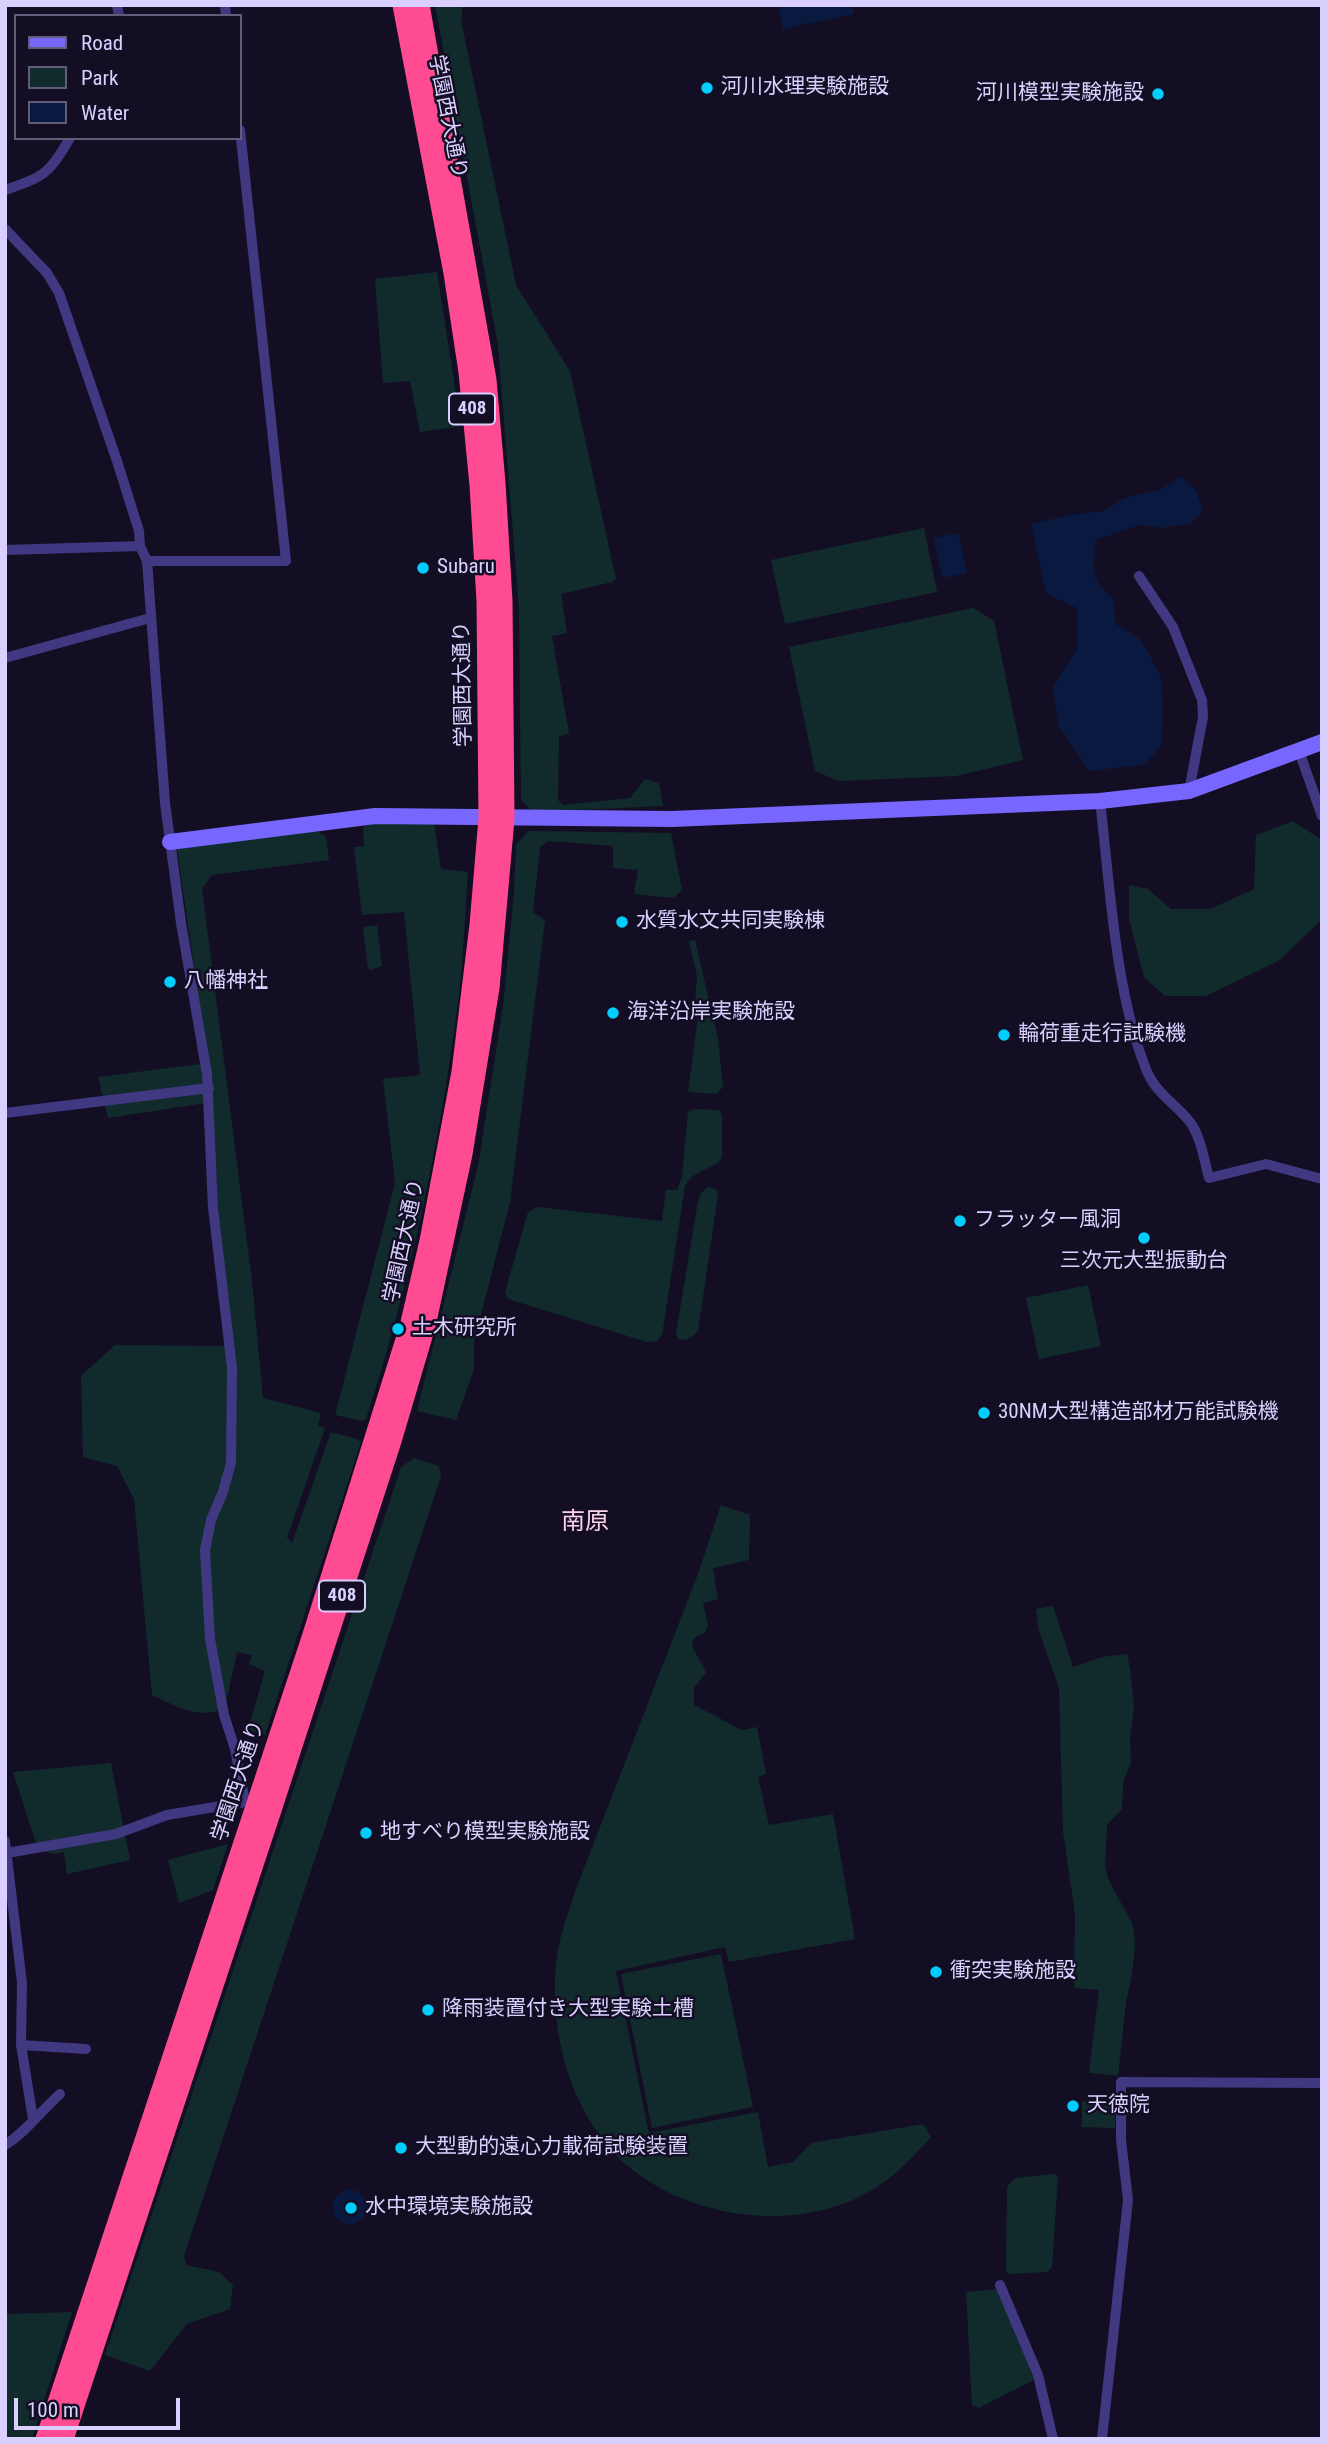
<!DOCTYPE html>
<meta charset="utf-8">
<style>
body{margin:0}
#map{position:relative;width:1327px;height:2444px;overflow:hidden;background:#130e23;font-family:"Roboto Condensed",sans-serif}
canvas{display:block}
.frame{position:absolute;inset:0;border:7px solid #d9d0ff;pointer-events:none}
.legend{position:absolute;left:14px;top:14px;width:228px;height:126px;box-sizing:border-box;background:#130e23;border:2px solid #625c7b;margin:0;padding:9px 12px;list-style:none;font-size:21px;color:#d9d0ff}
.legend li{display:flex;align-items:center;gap:14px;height:35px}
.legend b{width:35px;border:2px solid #625c7b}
.scale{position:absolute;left:14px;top:2398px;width:166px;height:32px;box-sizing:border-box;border:4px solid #d9d0ff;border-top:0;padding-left:9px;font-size:21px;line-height:24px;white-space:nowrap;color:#d9d0ff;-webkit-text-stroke:5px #130e23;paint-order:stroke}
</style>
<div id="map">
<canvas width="1327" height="2444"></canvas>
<div class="frame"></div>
<ul class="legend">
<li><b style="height:9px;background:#7767ff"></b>Road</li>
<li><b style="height:19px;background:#112b2d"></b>Park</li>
<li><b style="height:19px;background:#091940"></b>Water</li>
</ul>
<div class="scale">100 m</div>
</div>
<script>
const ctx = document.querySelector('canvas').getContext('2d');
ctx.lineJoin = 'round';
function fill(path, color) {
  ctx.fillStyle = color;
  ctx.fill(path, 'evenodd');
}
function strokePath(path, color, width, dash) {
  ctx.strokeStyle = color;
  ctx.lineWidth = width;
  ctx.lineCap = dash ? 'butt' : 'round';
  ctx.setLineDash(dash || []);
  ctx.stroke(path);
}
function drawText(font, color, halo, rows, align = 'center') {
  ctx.font = font + ' "Roboto Condensed","Noto Sans JP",sans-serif';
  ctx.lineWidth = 5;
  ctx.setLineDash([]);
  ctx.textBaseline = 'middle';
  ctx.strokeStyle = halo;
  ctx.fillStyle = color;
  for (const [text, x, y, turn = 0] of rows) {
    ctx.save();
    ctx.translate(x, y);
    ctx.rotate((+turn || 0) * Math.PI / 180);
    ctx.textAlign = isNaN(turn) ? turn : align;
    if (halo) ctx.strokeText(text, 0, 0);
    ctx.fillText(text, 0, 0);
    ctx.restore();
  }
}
const green = new Path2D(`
 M435,5H463L461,20L516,285L570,371L616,579L612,582L561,594L567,633L552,636L569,733L559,737L558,800L563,805L630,798L645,779L659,783L663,806L533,812L521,800L519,609L498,345Z
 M437,272L461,426L420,432L410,381L383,383L375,279Z
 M924,528L937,592L785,624L771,560Z
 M973,608L994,621L1023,760L956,776L839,781L815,771L789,647Z
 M1293,821L1322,840V919L1280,960L1206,996H1165L1144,977L1129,918V885L1148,889L1171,909H1210L1254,889L1256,835Z
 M434,823L441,869L468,872C465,912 464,954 459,994C441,1138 411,1281 366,1419L362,1421L335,1415L395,1183L383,1079L420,1075L404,912L362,915L354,847L364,846L363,827L369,824Z
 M317,831L326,837L329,860L212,875L202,889L252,1281L263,1398L321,1413L318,1425L325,1428L287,1538L292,1543L331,1432L357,1439L361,1442L265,1735L248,1730L265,1671L249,1664L252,1655L237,1652L225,1707C203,1722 173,1705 152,1695L134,1499L117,1466L83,1457L81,1376L115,1345L226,1346L212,1102L108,1118L98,1077L208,1063L177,849Z
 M528,831L671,833L682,890L674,898L634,894L638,870L613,868V846L549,841L540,847L533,912L545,920L510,1202L474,1342V1369L456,1420L417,1411L478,1166L503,1006L514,892L516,845Z
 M377,925L382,966L370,970L368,968L363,927Z
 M695,940L718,1039L723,1087L716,1094L688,1092L698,1017L695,1005L697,976L689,941Z
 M694,1109L719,1110L722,1115V1157L719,1162L691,1177L685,1186L662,1335L657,1341L647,1342L508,1299L505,1292L528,1212L537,1207L662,1221L666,1190H677L682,1177L688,1112Z
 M708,1187L716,1189L718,1194L698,1331C692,1337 687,1342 678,1339L676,1334L698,1201L702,1192Z
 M1088,1285L1101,1346L1039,1359L1026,1298Z
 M414,1458L439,1466L441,1476L184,2256L186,2265L219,2272L233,2285L230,2309L187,2324L150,2371L105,2355L401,1467Z
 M721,1505L750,1515L749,1560L713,1568L718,1599L703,1603L708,1625L705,1633L694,1638L692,1646L706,1672L694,1688V1705L742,1730L757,1727L766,1774L758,1777L769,1825L833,1814L855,1939L729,1962L725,1947L616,1971L649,2133L758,2112L768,2167L793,2162L811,2143L923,2124L931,2137C915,2155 897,2174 877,2187C801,2236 688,2220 623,2162C603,2144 586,2117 575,2092C556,2046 549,1989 560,1940C564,1923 571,1906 576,1889L698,1574Z
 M1053,1606L1073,1667L1102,1657L1127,1654L1130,1669L1134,1707L1130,1738L1131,1762L1123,1783L1122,1809L1107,1825L1105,1867L1108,1879L1133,1925L1135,1945L1132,1974L1126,2002L1118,2076L1089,2073L1099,1990L1074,1988L1075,1914L1063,1832L1059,1688L1039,1631L1036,1609Z
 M111,1763L130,1860L67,1874L64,1852L54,1854L38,1849L13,1772Z
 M228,1844L213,1890L179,1903L168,1860Z
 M721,1954L753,2107L652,2128L621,1974Z
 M1082,2101H1115V2128L1082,2127Z
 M1054,2174L1058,2178L1052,2267L1047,2272L1009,2274L1006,2270L1007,2187L1015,2178Z
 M998,2289L1034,2380L979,2408L972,2405L966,2292Z
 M72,2312L32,2439H17L5,2436V2314Z`);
const water = new Path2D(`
 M778,5H852L854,14L783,29Z
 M1182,477L1196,491L1203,510L1192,523L1163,528L1139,525L1096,540C1093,569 1090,579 1113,599L1116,624L1141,640L1161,676L1163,713L1161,747L1143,765L1089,771L1058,725L1053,686L1077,649V608L1046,594L1031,524L1070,515L1104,511L1124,498L1156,491Z
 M958,533L967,573L942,578L934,538Z
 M333 2207a17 17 0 1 1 34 0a17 17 0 1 1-34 0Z`);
const street = new Path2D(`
 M117,5L119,16
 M225,5L226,16
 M5,190C45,176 48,175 70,138
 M5,229L47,273L59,293L117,461L139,531L140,546L147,561L165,803L181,923L207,1074L213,1208L232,1368L231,1463L223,1492L211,1520L205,1550L210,1639L224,1715L235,1749L245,1802L254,1806
 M5,550L140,546
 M147,561H286L240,130
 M1139,576L1173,627L1202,700L1203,717L1189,791
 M5,658L150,618
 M1299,751L1322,816
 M1100,801C1110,885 1115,992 1146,1069C1155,1093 1175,1103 1190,1122C1201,1137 1204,1160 1209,1178L1266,1164L1322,1179
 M5,1113L209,1088
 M5,1841L22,1983L21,2045L33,2119
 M7,1853L116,1834L167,1815L245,1802
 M21,2045L86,2049
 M5,2145C25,2133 42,2110 60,2094
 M1000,2285L1038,2375L1053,2439
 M1102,2439L1128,2200L1121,2140V2082L1322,2083`);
const secondary = new Path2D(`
 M170,842L375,816L672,819L1100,801L1189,791L1322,742`);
const highway = new Path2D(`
 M45,2439L311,1638L409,1327L429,1241L461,1072L479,925L488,818L486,601L479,485L468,372L453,273L402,5
 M64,2439L273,1807L392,1441L426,1326L463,1154L490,988L505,819L503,601L496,483L487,380L420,5`);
const markers = [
 [707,88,7,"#00cdfb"],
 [1158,94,7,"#00cdfb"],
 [423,568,7,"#00cdfb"],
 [622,922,7,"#00cdfb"],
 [170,982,7,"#00cdfb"],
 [613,1013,7,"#00cdfb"],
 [1004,1035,7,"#00cdfb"],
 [960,1221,7,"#00cdfb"],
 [1144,1238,7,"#00cdfb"],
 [398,1329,7,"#00cdfb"],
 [984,1413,7,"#00cdfb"],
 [366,1833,7,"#00cdfb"],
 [936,1972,7,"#00cdfb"],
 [428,2010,7,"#00cdfb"],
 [1073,2106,7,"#00cdfb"],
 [401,2148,7,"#00cdfb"],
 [351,2208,7,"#00cdfb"]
];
const shields = [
 [472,409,46],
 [342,1596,46]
];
const shieldNames = [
 ["408",472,409],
 ["408",342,1596]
];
const poiNames = [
 ["河川水理実験施設",721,88],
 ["河川模型実験施設",1144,94,"right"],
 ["Subaru",437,568],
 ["水質水文共同実験棟",636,922],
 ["八幡神社",184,982],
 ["海洋沿岸実験施設",627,1013],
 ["輪荷重走行試験機",1018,1035],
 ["フラッター風洞",974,1221],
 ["三次元大型振動台",1144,1262,"center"],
 ["土木研究所",412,1329],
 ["30NM大型構造部材万能試験機",998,1413],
 ["地すべり模型実験施設",380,1833],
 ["衝突実験施設",950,1972],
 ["降雨装置付き大型実験土槽",442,2010],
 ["天徳院",1087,2106],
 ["大型動的遠心力載荷試験装置",415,2148],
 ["水中環境実験施設",365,2208]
];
const streetNames = [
 ["学園西大通り",447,117,79],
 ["学園西大通り",464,684,-91],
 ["学園西大通り",405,1241,-78],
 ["学園西大通り",239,1781,-72]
];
const quarterNames = [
 ["南原",585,1523]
];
fill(green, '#112b2d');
fill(water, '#091940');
strokePath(street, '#413882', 10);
strokePath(secondary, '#7767ff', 16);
strokePath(highway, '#ff4b92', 19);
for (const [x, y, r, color] of markers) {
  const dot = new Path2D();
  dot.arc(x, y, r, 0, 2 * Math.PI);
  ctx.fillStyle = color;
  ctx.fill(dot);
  strokePath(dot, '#130e23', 2.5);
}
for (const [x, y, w] of shields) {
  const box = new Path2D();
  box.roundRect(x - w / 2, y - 15.5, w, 31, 5);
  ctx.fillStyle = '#130e23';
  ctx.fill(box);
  strokePath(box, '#d9d0ff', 2);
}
drawText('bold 19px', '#d9d0ff', null, shieldNames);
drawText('21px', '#d9d0ff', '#130e23', poiNames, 'left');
drawText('21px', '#d9d0ff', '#130e23', streetNames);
drawText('24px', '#ffd2eb', '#130e23', quarterNames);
</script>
